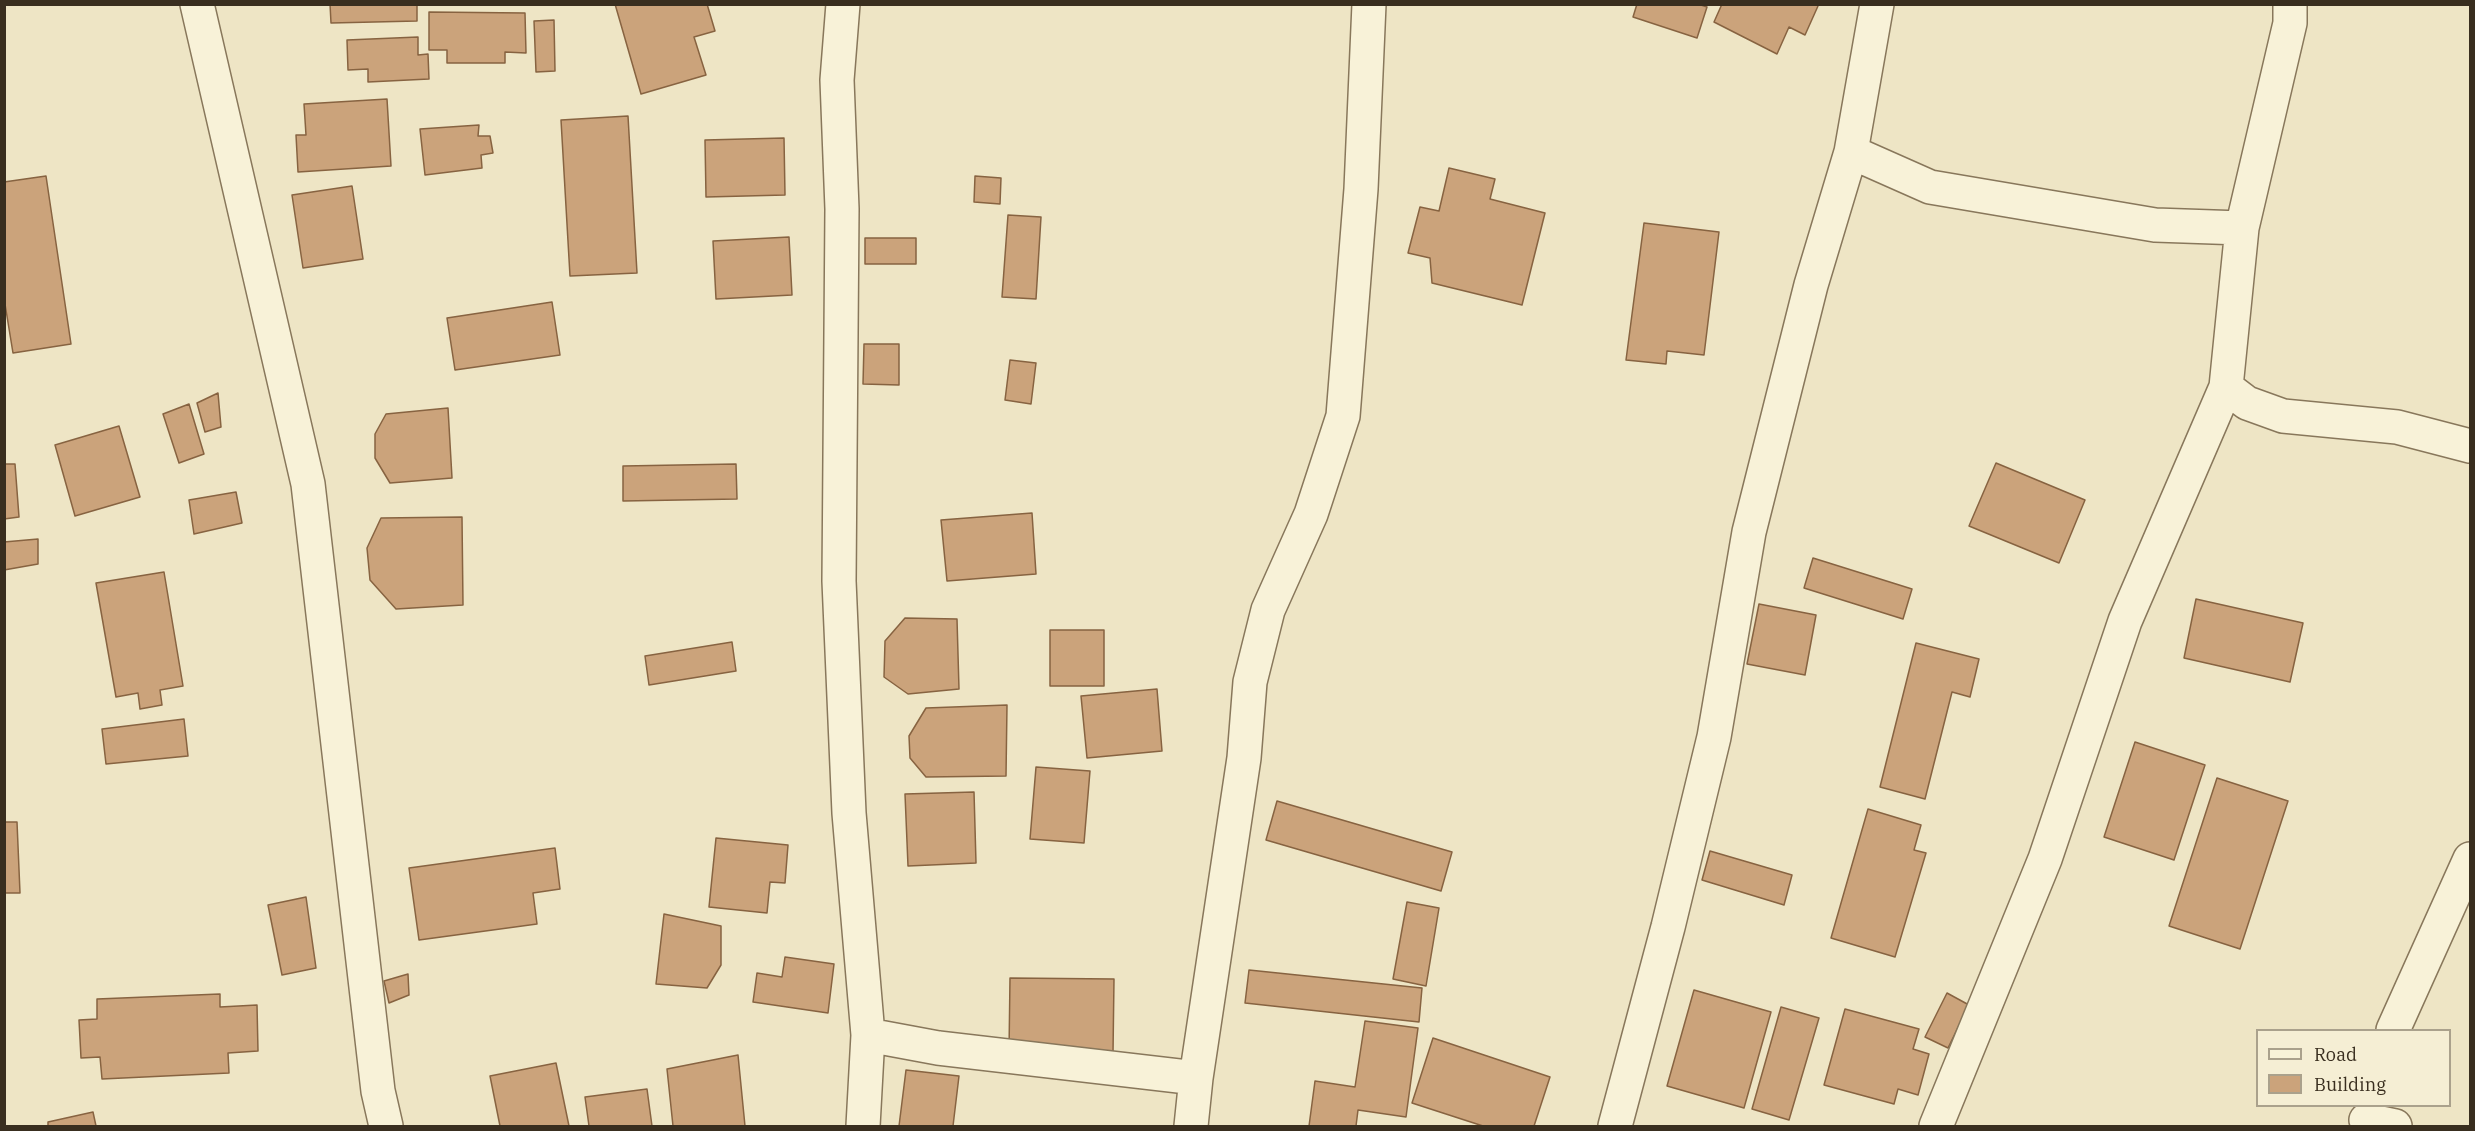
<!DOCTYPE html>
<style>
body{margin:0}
#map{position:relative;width:2475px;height:1131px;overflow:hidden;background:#eee5c5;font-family:"IBM Plex Serif",serif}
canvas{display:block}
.frame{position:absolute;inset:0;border:6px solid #392e1f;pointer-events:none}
.legend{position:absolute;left:2256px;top:1029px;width:195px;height:78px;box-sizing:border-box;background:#f5eed4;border:2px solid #aaa18c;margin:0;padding:8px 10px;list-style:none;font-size:18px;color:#392e1f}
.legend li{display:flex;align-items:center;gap:12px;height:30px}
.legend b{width:30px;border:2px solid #aaa18c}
</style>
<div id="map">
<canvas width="2475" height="1131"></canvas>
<div class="frame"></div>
<ul class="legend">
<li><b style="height:8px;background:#f8f2d8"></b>Road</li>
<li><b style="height:16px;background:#cba37b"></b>Building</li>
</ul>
</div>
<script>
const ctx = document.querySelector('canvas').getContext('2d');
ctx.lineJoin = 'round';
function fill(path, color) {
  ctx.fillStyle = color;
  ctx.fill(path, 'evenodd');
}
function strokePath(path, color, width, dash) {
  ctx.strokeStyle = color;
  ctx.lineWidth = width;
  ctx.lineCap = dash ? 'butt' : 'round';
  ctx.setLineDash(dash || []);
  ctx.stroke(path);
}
const building = new Path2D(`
 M330,4H417V21L331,23Z
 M615,4H707L715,31L694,37L706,75L641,94Z
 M1637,4H1698L1707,7L1697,38L1633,17Z
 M1722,4H1815L1818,6L1805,35L1789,27L1777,54L1714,22Z
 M429,12L525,13L526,53L505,52V63H447V50H429Z
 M554,20L555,71L536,72L534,21Z
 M418,37V55L428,54L429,79L368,82V69L348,70L347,40Z
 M387,99L391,166L298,172L296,135H306L304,104Z
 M628,116L637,273L570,276L561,120Z
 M479,125L478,136H490L493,153L481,155L482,168L425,175L420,129Z
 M784,138L785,195L706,197L705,140Z
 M1449,168L1495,179L1490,199L1545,213L1522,305L1432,283L1430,258L1408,253L1420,207L1439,211Z
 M46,176L71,344L13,353L4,298V182Z
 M975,176L1001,178L1000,204L974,202Z
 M352,186L363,259L303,268L292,195Z
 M1008,215L1041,217L1036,299L1002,297Z
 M1644,223L1719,232L1704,355L1667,351L1666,364L1626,360Z
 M789,237L792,295L716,299L713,241Z
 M865,238H916V264H865Z
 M552,302L560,355L455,370L447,318Z
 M864,344H899V385L863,384Z
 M1010,360L1036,363L1031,404L1005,400Z
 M218,393L221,427L205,432L197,403Z
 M189,404L204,454L179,463L163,414Z
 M448,408L452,478L390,483L375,458V434L386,414Z
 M119,426L140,497L75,516L55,445Z
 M1996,463L2085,500L2059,563L1969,526Z
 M4,464H15L19,517L4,519Z
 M736,464L737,499L623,501V466Z
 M236,492L242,523L194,534L189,500Z
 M1032,513L1036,574L947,581L941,520Z
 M462,517L463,605L396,609L370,580L367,548L381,518Z
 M38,539V564L4,570V542Z
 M1813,558L1912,589L1903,619L1804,588Z
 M164,572L183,686L160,690L162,705L140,709L138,693L116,697L96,583Z
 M2196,599L2303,623L2290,682L2184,658Z
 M1759,604L1816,615L1805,675L1747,664Z
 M905,618L957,619L959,689L908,694L884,677L885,641Z
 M1050,630H1104V686H1050Z
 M732,642L736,671L649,685L645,656Z
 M1916,643L1979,659L1970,697L1952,692L1925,799L1880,787Z
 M1157,689L1162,751L1087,758L1081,696Z
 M1007,705L1006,776L926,777L910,758L909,736L926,708Z
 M184,719L188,756L106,764L102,729Z
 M2135,742L2205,765L2174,860L2104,837Z
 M1036,767L1090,771L1084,843L1030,839Z
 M2217,778L2288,801L2240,949L2169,926Z
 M974,792L976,863L908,866L905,794Z
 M1277,801L1452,852L1441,891L1266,840Z
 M1868,809L1921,825L1914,850L1926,853L1895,957L1831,938Z
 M4,822H17L20,893H4Z
 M716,838L788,845L785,883L770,882L767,913L709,907Z
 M555,848L560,889L533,893L537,924L419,940L409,868Z
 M1710,851L1792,875L1784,905L1702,880Z
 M306,897L316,968L282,975L268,905Z
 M1407,902L1439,908L1426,986L1393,979Z
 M664,914L721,926V965L707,988L656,984Z
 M785,957L834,964L828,1013L753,1002L757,973L782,977Z
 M1249,970L1422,988L1419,1022L1245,1003Z
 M408,974L409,995L389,1003L384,981Z
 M1010,978L1114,979L1113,1053L1009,1052Z
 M1694,990L1771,1012L1744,1108L1667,1086Z
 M1947,993L1969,1005L1948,1048L1925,1037Z
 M220,994V1007L257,1005L258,1051L228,1053L229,1073L102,1079L100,1057L81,1058L79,1020L97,1019V999Z
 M1781,1007L1819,1018L1789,1120L1752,1109Z
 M1845,1009L1919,1029L1913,1049L1929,1054L1918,1095L1898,1089L1894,1104L1824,1085Z
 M1365,1021L1418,1028L1406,1117L1358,1110L1356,1126H1309L1315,1081L1355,1087Z
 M1433,1038L1550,1077L1534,1126H1483L1412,1103Z
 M738,1055L745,1126H673L667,1069Z
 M556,1063L569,1126H500L490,1076Z
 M906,1070L959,1076L953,1126H899Z
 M647,1089L652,1126H589L585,1097Z
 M93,1112L96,1126H48V1122Z`);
const minor = new Path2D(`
 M197,4L308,484L378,1091L386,1126
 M843,4L837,80L842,209L839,581L849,813L868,1035L863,1126
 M1851,152L1930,187L2155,225L2242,228
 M2226,387L2247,403L2283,416L2397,427L2470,446
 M2393,1030L2470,859
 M868,1035L938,1048L1196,1078L1244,758L1250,682L1268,610L1311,514L1343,416L1361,189L1369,4
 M2366,1120L2395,1126
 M1191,1126L1196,1078
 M1615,1126L1668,927L1714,737L1749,532L1811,285L1851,152L1877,4
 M1936,1126L2045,859L2125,621L2226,387L2242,228L2290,23V4`);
fill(building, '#cba37b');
strokePath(building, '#876341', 1.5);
strokePath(minor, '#88775b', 36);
strokePath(minor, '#f8f2d8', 33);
</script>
